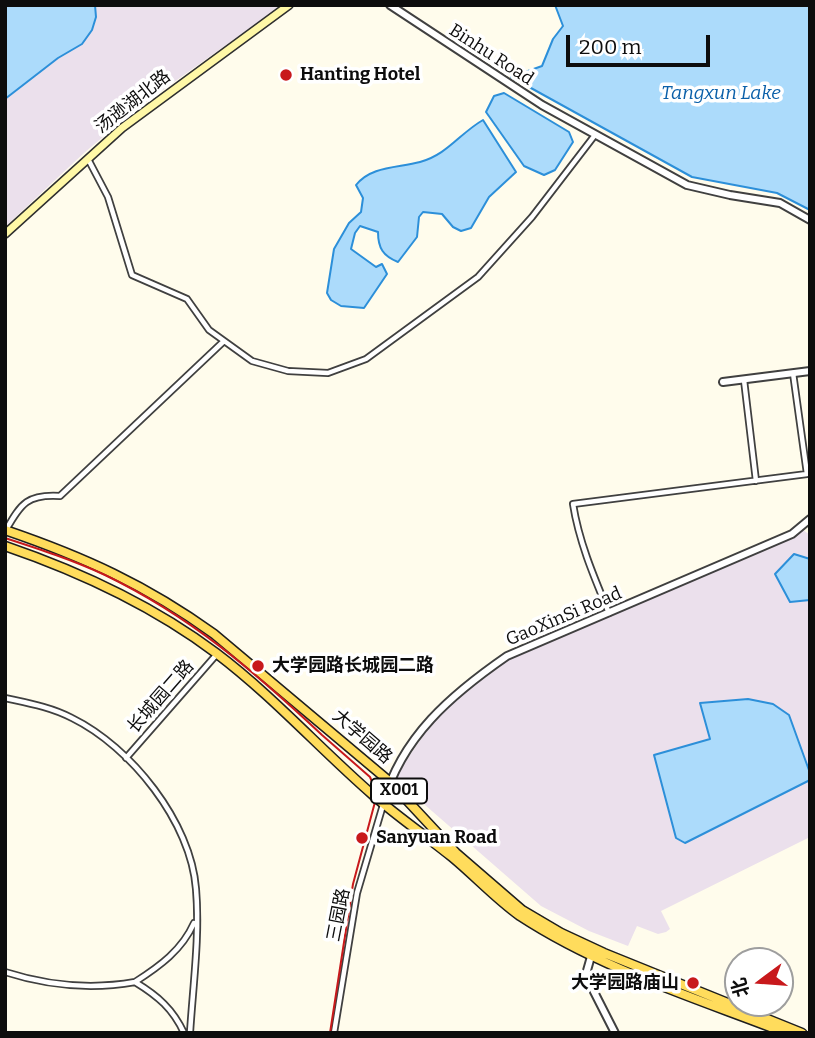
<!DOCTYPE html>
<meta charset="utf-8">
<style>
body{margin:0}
#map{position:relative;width:815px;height:1038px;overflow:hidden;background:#fffcec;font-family:Bitter,"Noto Sans SC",serif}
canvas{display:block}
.frame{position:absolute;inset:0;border:7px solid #0d0d0d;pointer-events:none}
.north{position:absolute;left:724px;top:947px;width:70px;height:70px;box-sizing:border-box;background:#fff;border:2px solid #9e9e9e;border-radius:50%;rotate:254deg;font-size:19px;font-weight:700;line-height:28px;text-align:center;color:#0d0d0d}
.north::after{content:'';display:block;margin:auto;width:24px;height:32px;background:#c8191c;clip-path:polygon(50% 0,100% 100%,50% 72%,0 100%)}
.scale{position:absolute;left:566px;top:35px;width:144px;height:32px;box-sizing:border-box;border:4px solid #0d0d0d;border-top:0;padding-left:9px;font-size:21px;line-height:24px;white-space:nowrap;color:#0d0d0d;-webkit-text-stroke:5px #fff;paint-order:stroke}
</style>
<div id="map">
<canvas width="815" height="1038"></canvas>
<div class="frame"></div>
<div class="north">北</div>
<div class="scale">200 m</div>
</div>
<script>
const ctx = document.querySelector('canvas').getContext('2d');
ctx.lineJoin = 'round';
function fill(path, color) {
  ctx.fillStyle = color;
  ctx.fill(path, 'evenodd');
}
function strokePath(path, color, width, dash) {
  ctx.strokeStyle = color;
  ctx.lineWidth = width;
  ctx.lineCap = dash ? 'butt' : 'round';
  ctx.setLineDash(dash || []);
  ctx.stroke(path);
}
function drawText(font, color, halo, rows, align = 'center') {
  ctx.font = font + ' Bitter,"Noto Sans SC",serif';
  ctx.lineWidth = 7;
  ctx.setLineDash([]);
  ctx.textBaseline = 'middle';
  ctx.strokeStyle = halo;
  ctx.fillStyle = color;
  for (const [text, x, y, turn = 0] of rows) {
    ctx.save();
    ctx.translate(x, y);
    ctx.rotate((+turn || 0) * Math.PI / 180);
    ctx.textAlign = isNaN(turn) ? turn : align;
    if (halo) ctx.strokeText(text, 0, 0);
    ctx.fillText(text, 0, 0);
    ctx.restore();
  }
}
const industrial = new Path2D(`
 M95,5H282L135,110L84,153L5,227V99L58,58L82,44L96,17Z
 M803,530L810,535V837L661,911L670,929L666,932L658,934L637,926L628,946L589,931L541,906L394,778L432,723L467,688L516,654Z`);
const water = new Path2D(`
 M5,5H95L96,17L92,30L82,44L58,58L5,99Z
 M555,5H810V210L777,193L692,177L511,77L542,66L553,39L563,26Z
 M504,93L569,132L573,142L555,170L544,175L524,166L486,112L494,96Z
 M483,120L516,172L489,197L471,228L461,231L453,227L442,214L423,212L419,217L417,237L398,262C383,256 378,248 378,232L360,226L355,233L351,249L376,267L382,264L387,274L364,308L341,306L331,300L327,293L334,249L349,223L361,212L363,198L356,185C371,166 397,168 420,162C447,155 460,133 483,120Z
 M794,554L810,559V600L790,602L775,574Z
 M748,699L773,704L789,715L810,773V780L685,843L676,838L654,755L710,739L700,703Z`);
const minor = new Path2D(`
 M88,159L108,197L132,275L187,299L209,330L252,361L288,371L328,373L366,359L478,277L532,217L595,135
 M744,380L756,481
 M6,530C21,503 28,494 60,496L224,341
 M609,613C594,577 579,542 573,504L807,474L793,373
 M5,698C28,703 51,707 72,718C131,747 191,822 196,889C200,936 193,985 190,1033
 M126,758L217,654
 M5,972C49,986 90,990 135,982
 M184,1033C173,1009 158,996 135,982C160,966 182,950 194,923
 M334,1033L357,893L383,805`);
const tertiary = new Path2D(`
 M390,5L542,105L687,185L730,195L780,203L810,220
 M723,382L810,371
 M383,804C401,737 452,694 507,656L792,534L810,519
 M592,953L586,974L588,980L615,1033`);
const secondary = new Path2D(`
 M5,234L122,128L289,5`);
const primary = new Path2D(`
 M5,530C84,557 146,585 214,634L389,781L456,853L522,910L561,933L604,953L802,1033
 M5,546C81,572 152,605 216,653C273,696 320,749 373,795C398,817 426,836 452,857C475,876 496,899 520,916C601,969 696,998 786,1033`);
const tram = new Path2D(`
 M5,538C39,549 73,560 105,575C190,616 254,671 322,735C338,749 354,763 370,777L375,789V802L353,884L330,1033`);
const markers = [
 [286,75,7,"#c8191c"],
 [258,666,7,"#c8191c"],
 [362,838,7,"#c8191c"],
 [693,983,7,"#c8191c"]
];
const shields = [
 [399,791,56]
];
const shieldNames = [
 ["X001",399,791]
];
const streetNames = [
 ["Binhu Road",491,55,33],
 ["汤逊湖北路",133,102,-38],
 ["GaoXinSi Road",564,617,-23],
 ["长城园二路",161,697,-49],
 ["大学园路",362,737,41],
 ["三园路",339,915,-79]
];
const poiNames = [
 ["Hanting Hotel",300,75],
 ["大学园路长城园二路",272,666],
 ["Sanyuan Road",376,838],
 ["大学园路庙山",679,983,"right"]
];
const waterNames = [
 ["Tangxun Lake",721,94]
];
fill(industrial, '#ebe0ec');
fill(water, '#acdbfb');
strokePath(water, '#2c8fd9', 2);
strokePath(minor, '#404040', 8);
strokePath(tertiary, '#404040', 10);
strokePath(secondary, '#2f2f2f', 10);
strokePath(primary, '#1e1e1e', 11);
strokePath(minor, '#fff', 4.5);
strokePath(tertiary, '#fff', 6);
strokePath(secondary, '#fff8a7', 7);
strokePath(primary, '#ffdc5c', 8);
strokePath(tram, '#c8191c', 2);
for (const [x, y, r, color] of markers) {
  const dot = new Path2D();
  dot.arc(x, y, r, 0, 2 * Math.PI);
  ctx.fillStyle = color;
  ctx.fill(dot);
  strokePath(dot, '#fff', 2.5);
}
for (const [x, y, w] of shields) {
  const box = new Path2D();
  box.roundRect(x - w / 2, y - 12.5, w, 25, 5);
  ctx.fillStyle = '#fff';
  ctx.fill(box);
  strokePath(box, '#0d0d0d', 2);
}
drawText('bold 16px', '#0d0d0d', null, shieldNames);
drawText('18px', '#0d0d0d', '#fff', streetNames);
drawText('bold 18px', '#0d0d0d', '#fff', poiNames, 'left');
drawText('italic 19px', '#0b60a9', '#fff', waterNames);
</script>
